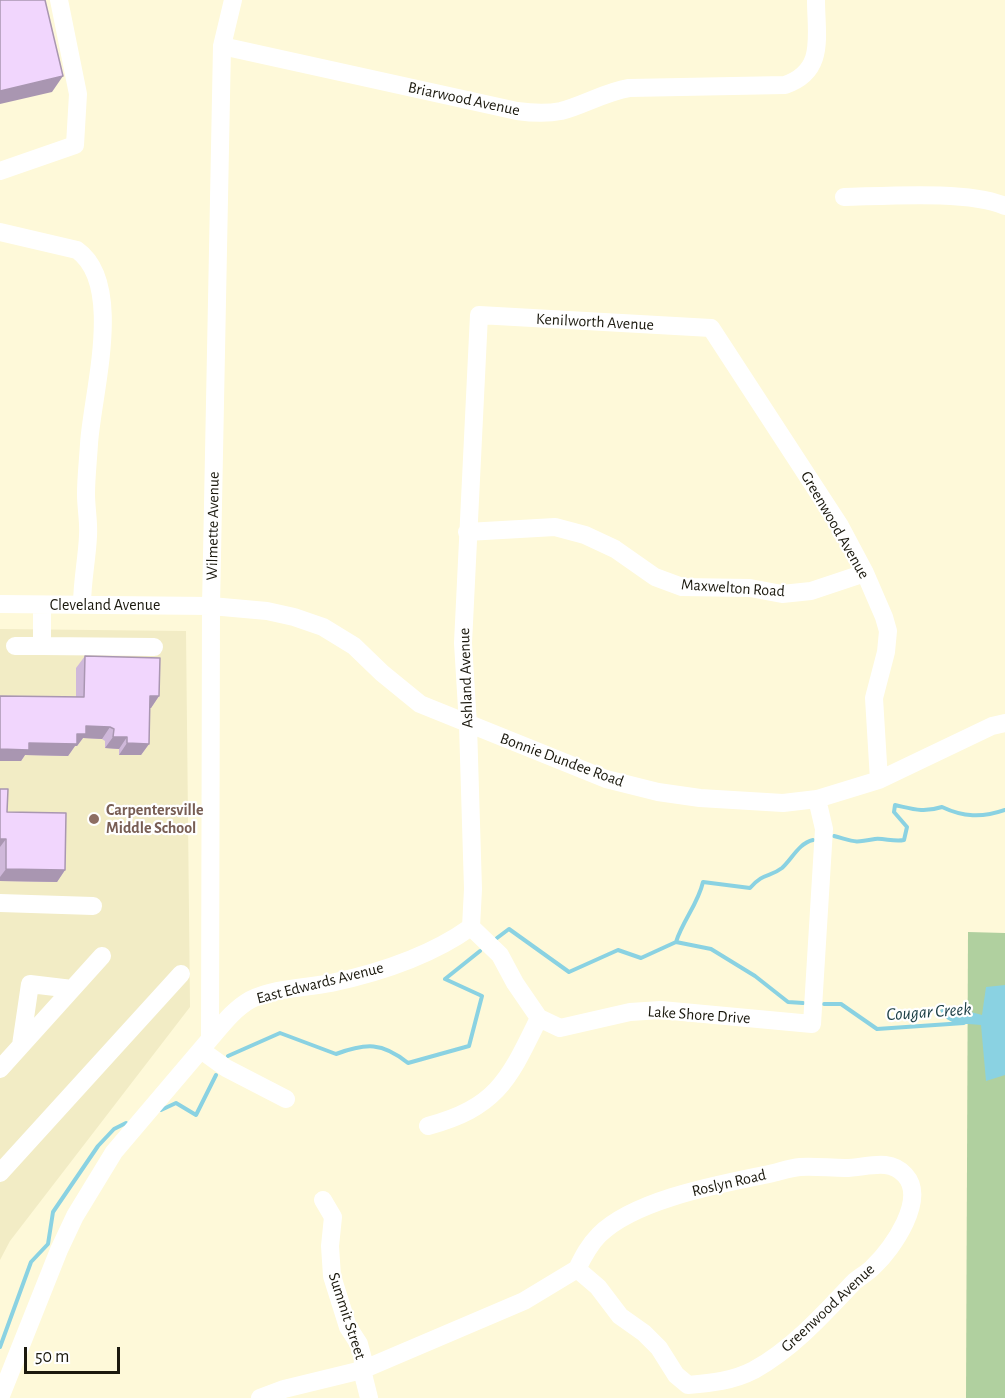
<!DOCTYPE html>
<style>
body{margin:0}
#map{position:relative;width:1005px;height:1398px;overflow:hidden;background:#fef9d9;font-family:"Alegreya Sans",sans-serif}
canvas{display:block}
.scale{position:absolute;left:24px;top:1347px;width:96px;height:27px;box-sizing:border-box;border:3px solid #1b190e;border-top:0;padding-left:8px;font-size:18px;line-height:21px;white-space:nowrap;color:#1b190e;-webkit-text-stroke:4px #fff;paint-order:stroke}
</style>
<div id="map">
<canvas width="1005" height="1398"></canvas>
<div class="scale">50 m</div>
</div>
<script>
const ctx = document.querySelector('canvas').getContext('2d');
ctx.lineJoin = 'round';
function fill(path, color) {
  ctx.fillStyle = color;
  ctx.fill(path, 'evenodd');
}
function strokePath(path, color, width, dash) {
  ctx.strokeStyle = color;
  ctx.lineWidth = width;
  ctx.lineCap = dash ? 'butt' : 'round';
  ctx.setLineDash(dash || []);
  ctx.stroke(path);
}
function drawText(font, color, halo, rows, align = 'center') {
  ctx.font = font + ' "Alegreya Sans",sans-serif';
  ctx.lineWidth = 4.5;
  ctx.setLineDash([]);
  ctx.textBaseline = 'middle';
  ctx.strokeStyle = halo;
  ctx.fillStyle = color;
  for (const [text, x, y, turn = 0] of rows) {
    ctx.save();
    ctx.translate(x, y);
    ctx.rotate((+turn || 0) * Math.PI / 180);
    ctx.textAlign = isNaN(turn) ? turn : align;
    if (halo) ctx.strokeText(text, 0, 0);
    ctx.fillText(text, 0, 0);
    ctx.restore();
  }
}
const built = new Path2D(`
 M0,629L186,631L190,1007L10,1241L0,1260Z`);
const forest = new Path2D(`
 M968,932L1005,933V1398H966Z`);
const water = new Path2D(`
 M1005,985V1075L986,1081L981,1025C965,1023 947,1027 940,1010L949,1006L982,1015L986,987Z`);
const stream = new Path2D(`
 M834,836C856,842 853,843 875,839C884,838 894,842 904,840L907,827L894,812L895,805C913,809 923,813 942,807C963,817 982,818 1005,810
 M497,938L509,929L569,972L618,950L641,958L676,942L711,949L755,976L788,1002L803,1003
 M676,942C683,920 698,904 703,882L750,888C764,872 769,878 782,868C792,859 799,843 813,840
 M824,1004H841L877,1029L964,1023
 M228,1056L280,1033L336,1054C366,1043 382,1042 408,1063L469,1046L482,996L445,979L480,951
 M161,1110L176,1103L196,1115L216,1075
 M0,1347L31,1262L48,1244L53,1212L98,1146L114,1129L126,1123`);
const minor = new Path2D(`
 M222,46L517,111C532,113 546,114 561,111C584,105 605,92 629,88L785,85C826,71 816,36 816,0
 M0,171L75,145L78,94L59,0
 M844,197C887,196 968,190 1005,206
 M0,232L77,250C125,284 92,394 89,444C88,461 86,478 86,494C86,508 89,522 88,536C87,559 82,581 82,605
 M467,532L555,527L585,535L615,549L655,577L682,587L750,588L782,594L811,591L865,573
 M0,604L211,606L267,611L294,617L323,627L354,646L382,673L420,704L606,779L658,792L700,798L783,803L817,799L879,780L992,726L1005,723
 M42,605V646L154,647
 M15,646H42
 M0,903L93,906
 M471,927L473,889L468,725L463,643L479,315L711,328L840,526L865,573L884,617L888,631L886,652L874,698L879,780
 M471,927L500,955L515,983L539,1018L560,1028L630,1012L661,1010L812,1024L824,829L817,799
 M210,1039C222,1025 234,1009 250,1000C274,988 304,988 331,983C378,973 432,955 471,927
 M21,1045L30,984L72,989
 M201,1050L226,1068L286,1099
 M0,1069L102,956
 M428,1126C498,1107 509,1079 539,1018
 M0,1173L181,974
 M323,1200L333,1217L330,1246L332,1276L348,1327L359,1344L363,1359L362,1370L369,1398
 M577,1269C583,1257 589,1245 599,1235C635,1199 721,1184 769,1174C779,1172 789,1168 800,1167C815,1166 830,1168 845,1168C866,1168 889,1157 905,1175C927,1199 893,1248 874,1266C868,1273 859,1277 853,1283C823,1315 792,1349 754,1370C733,1381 711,1383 688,1385
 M0,1398L59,1250L75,1216L114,1152L210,1039L211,606L222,46L233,0
 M260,1398L284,1389L362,1370L524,1301L577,1269L598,1287L620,1316L644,1333L659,1348L676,1375L688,1385`);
const wall = new Path2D(`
 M85,656L159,696L151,708H150L149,744L141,755H119V749L105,748V741L102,739L83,738L77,746H75L68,756L25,755L21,761H0V696L76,697V668Z
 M0,789L7,812L65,870L57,882L0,881Z`);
const shadedWall = new Path2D(`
 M63,76L52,92L0,104V91Z
 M150,696H159L151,708H142Z
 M86,726L110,727L102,739L83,738L77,746H75L68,756L25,755L21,761H0V749L77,734Z
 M113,737H127L119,749L105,748Z
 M127,743L149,744L141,755H119Z
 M0,839H6L0,847Z
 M6,869L65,870L57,882L0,881V877Z`);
const building = new Path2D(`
 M0,0H45L63,76L0,91Z
 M85,656L160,658L159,696H150L149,744L127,743V737H113L114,729L110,727L86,726V734H77V744L29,743V750L0,749V696L84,697Z
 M0,789H8L7,812L66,813L65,870L6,869V839H0Z`);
const markers = [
 [94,819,6,"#8d6e63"]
];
const streetNames = [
 ["Briarwood Avenue",464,99,12],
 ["Kenilworth Avenue",595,322,3],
 ["Greenwood Avenue",835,525,60],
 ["Wilmette Avenue",213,526,-89],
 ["Maxwelton Road",733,588,4],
 ["Cleveland Avenue",105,605],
 ["Ashland Avenue",466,678,-92],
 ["Bonnie Dundee Road",562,760,20],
 ["East Edwards Avenue",320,983,-14],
 ["Lake Shore Drive",699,1015,4],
 ["Roslyn Road",729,1183,-13],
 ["Greenwood Avenue",828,1308,-43],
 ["Summit Street",347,1316,72]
];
const educationNames = [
 ["Carpentersville",106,810],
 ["Middle School",106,828]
];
const waterNames = [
 ["Cougar Creek",929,1012,-4]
];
fill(built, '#f2ecc5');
fill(forest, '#b0d09f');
fill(water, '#8ad2e2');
strokePath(stream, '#8ad2e2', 4);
strokePath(minor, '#fff', 18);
fill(wall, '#cfb8da');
fill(shadedWall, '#a996b1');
fill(building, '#f1d6fd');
strokePath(building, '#a996b1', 1.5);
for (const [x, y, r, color] of markers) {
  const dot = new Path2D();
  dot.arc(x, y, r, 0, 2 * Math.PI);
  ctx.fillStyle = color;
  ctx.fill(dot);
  strokePath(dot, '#fff', 2);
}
drawText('16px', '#1b190e', '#fff', streetNames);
drawText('bold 16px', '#785e54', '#fff', educationNames, 'left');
drawText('italic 18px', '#1a3d44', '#fff', waterNames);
</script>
